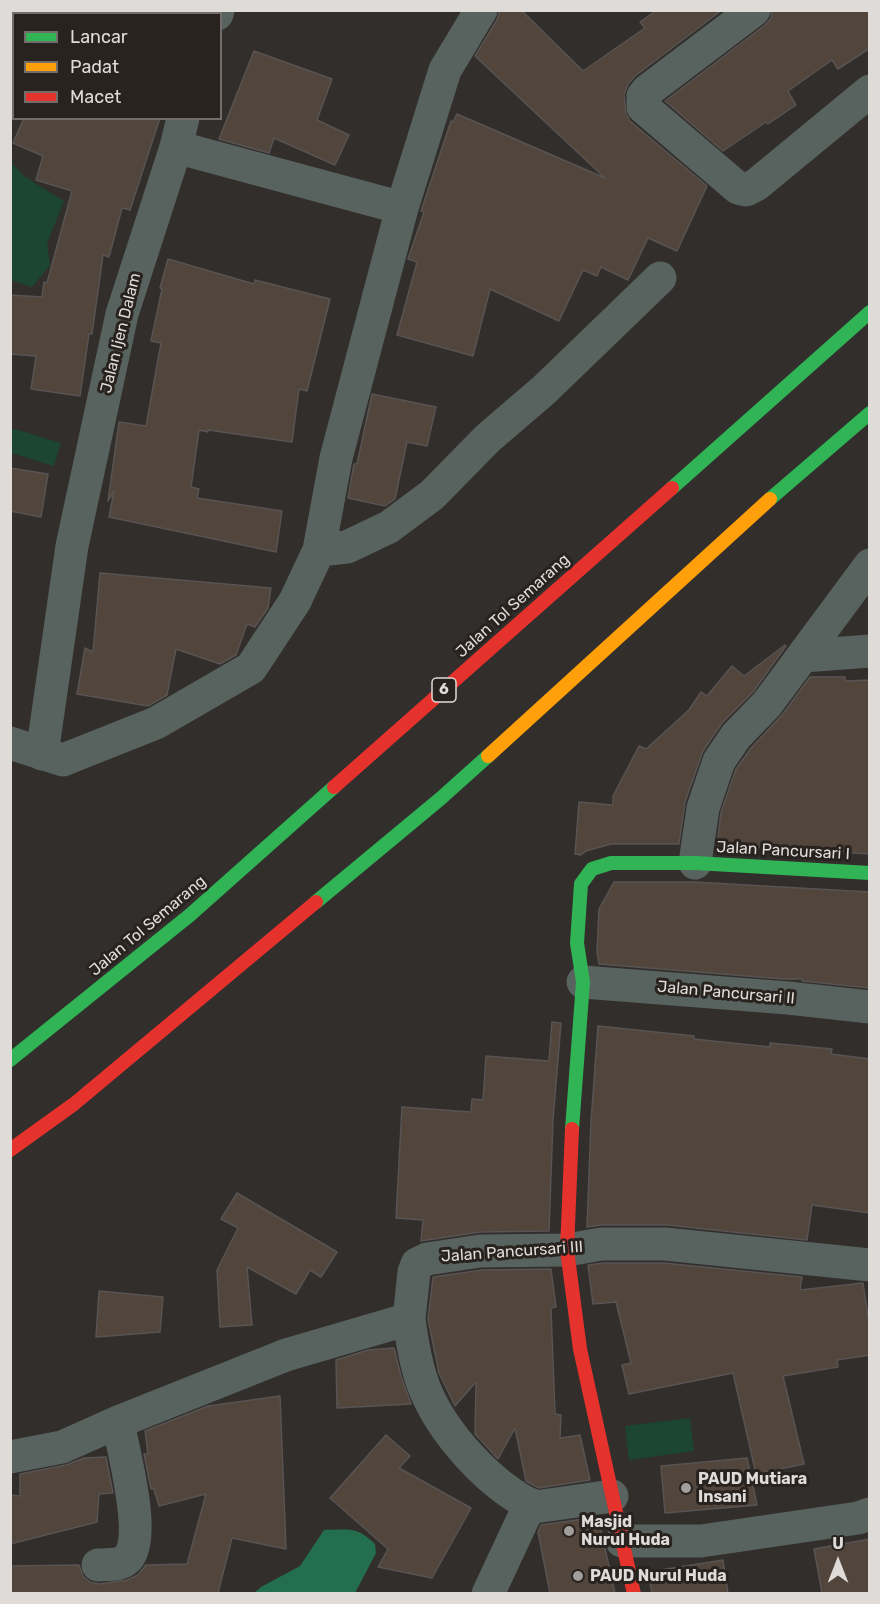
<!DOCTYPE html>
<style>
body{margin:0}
#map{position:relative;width:880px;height:1604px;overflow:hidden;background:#312e2c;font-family:Rubik,sans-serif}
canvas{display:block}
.frame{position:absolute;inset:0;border:12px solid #dfdbd9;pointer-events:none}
.legend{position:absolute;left:12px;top:12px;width:210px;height:108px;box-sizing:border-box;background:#292320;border:2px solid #726d6a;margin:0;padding:8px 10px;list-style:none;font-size:18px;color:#dfdbd9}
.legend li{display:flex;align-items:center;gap:12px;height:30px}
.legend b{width:30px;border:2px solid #726d6a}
.north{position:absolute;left:808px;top:1532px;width:60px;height:60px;-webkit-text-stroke:4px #292320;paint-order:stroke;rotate:0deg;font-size:16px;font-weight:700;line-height:24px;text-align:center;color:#dfdbd9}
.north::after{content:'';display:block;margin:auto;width:21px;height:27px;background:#dfdbd9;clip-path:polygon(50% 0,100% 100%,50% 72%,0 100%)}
</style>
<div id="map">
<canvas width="880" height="1604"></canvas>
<div class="frame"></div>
<ul class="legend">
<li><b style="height:8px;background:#30b455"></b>Lancar</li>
<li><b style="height:8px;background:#ff9f0a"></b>Padat</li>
<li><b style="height:8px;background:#e5322d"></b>Macet</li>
</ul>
<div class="north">U</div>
</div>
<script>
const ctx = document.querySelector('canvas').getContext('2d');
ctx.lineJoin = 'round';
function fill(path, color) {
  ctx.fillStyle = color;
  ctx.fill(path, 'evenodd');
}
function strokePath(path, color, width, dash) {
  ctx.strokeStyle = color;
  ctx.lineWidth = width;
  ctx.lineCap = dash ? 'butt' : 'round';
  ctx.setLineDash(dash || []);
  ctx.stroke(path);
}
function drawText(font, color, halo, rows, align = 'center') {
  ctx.font = font + ' Rubik,sans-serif';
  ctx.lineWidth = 6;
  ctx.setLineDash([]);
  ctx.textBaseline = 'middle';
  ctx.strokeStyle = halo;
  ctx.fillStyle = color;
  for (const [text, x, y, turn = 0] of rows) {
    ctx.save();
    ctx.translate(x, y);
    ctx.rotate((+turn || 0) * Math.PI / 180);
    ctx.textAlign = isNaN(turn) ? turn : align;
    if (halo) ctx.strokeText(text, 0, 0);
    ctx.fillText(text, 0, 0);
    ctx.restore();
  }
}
const green = new Path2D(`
 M10,161L24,176L64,201L47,244L50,265L32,287L11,280Z
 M11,428L61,443L54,466L11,453Z
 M690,1418L694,1451L629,1460L625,1426Z`);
const forest = new Path2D(`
 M324,1530C349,1530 356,1526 375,1544L376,1553L355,1593H254L261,1587L300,1566Z`);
const building = new Path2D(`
 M500,10H521L583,71L645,28L640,22L657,10H722L635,76L628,84L624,95L626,114L630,121L707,186L677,251L648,238L628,280L601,267L597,276L583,270L559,321L490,289L473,356L397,335L417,262L408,259L424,212L421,211L451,121L453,122L457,114L605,178L475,56L497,20Z
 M772,10H870V48L838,69L832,60L788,91L796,105L768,124L766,122L723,151L665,101L765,25L771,18Z
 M254,51L332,79L317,120L349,135L335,165L274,138L269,153L219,139Z
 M24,118H160L130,210L122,208L109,257L103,255L92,334H89L80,396L31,389L36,356L10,354V295L42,297L44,282L47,283L72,191L36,180L43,156L13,143Z
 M168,259L254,284L255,280L330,299L307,391L299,389L292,442L208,430V432L199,430L191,487L199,489L197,498L282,511L276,552L109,517L114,491L108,501L119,422L146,426L161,343L151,341L162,289L160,288Z
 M372,394L436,407L427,446L407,442L395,499L385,506L348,498L354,464H357Z
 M10,468L48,474L41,517L10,511Z
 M100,573L271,588L268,608L255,627L247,624L236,655L220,664L176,649L167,695L148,706L77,694L85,648L93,652Z
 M785,645L786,646L753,692L722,723L703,751L685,802L679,844H611L586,851L581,855L575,854L579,802L613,805V796L639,746L646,749L689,710L701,692L707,696L732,666L744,676Z
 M810,677H845V681L870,680V854L717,845L721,812L736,769L751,748L782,715Z
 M614,882H694L870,892V988L802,981V979H783L599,964L597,952L599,909Z
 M552,1022L561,1023L553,1120L549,1231L480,1232L421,1241L423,1220L396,1218L402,1107L471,1112L472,1099L483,1100L486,1056L549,1061Z
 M598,1026L694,1036V1039L770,1047V1043L832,1049L831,1054L870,1059V1213L812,1205L807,1240L667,1225H601L587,1227L591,1122Z
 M237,1193L337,1252L321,1277L310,1270L296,1294L247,1267L252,1325L220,1327L217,1270L238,1228L221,1219Z
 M603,1263H664L802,1277L800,1290L863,1283L870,1329V1355L837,1360L838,1367L783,1376L804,1464L756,1474L733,1373L629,1394L622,1365L631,1363L616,1302L593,1304L588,1265Z
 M551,1269L556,1307L551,1308L555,1414L561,1415L560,1438L580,1435L590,1480L539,1488L526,1481L515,1428L498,1459L475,1434L476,1382L455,1406L439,1373L428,1319L433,1277L482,1270Z
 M99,1291L163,1297L160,1332L96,1337Z
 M394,1348L401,1376L411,1404L337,1408L336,1360L368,1350Z
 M280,1396L286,1549L232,1538L218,1593H10V1566L79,1565L83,1576L90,1582L99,1584L127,1580L138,1575L146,1565L187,1564L206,1494L159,1506L154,1489H151L144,1454H148L145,1431L208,1406Z
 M386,1435L410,1456L399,1468L471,1508L432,1578L378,1567L388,1549L330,1498Z
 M106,1457L113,1493L99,1494L97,1522L10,1544V1495L20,1496V1474L66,1465L84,1458Z
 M747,1458L757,1505L665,1513L661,1466Z
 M598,1517L615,1593H550L538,1532L541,1525Z
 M870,1539V1593H822L814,1549Z
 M723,1560L728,1593H652L648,1572Z`);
const street = new Path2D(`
 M754,10L647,91L643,96V107L738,188L746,190L756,185L870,91
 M217,14L218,10
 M176,147L402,208
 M319,550L347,547L389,527L432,495L488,438L544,390L660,278
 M803,656L870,651
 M10,743L63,760L156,723L251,668L295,601L319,550L336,458L402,208L445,70L481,10
 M42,754L72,546L122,314L176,147L183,118
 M695,863L703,808L719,761L736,736L767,704L870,565
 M583,982L788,998L870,1007
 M409,1319C412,1342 416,1366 424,1387C442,1433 490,1486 535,1507L612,1496
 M10,1457L62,1447L118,1422L286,1355L409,1319L414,1272L417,1264L427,1259L480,1251L567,1250L601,1244H665L870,1265
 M622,1541H701L858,1518L870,1514
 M98,1565C108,1564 121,1566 128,1558C147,1535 123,1451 118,1422
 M488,1594L530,1504`);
const fast = new Path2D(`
 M672,488L870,312
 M770,499L870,413
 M316,902L440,799L488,756
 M10,1060L190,915L334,787
 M572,1129L583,982L577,943L581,884L592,869L611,863H695L870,873`);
const slow = new Path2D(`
 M488,756L770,499`);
const jam = new Path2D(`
 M334,787L672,488
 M572,1129L567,1250L580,1349L634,1594
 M10,1150L74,1104L316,902`);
const markers = [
 [686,1488,6,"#a29e9c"],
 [569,1531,6,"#a29e9c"],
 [578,1576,6,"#a29e9c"]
];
const shields = [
 [444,690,24]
];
const shieldNames = [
 ["6",444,690]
];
const streetNames = [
 ["Jalan Ijen Dalam",121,333,-76],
 ["Jalan Tol Semarang",513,606,-42],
 ["Jalan Pancursari I",783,851,3],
 ["Jalan Tol Semarang",148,926,-40],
 ["Jalan Pancursari II",726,993,5],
 ["Jalan Pancursari III",512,1252,-4]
];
const poiNames = [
 ["PAUD Mutiara",698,1479],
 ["Insani",698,1497],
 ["Masjid",581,1522],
 ["Nurul Huda",581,1540],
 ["PAUD Nurul Huda",590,1576]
];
fill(green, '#1c4631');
fill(forest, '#236e4c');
fill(building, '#52453c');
strokePath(building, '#575453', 1.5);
strokePath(street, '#58625e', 33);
strokePath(fast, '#30b455', 14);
strokePath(slow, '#ff9f0a', 14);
strokePath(jam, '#e5322d', 14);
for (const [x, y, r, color] of markers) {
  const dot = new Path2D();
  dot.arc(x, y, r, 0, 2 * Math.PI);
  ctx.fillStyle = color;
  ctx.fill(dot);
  strokePath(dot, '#292320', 2);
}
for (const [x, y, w] of shields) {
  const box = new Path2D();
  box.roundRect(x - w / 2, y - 12, w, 24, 4.5);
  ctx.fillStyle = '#292320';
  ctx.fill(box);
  strokePath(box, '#dfdbd9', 1.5);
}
drawText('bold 15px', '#dfdbd9', null, shieldNames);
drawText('16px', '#dfdbd9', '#292320', streetNames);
drawText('bold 16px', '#dfdbd9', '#292320', poiNames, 'left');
</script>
